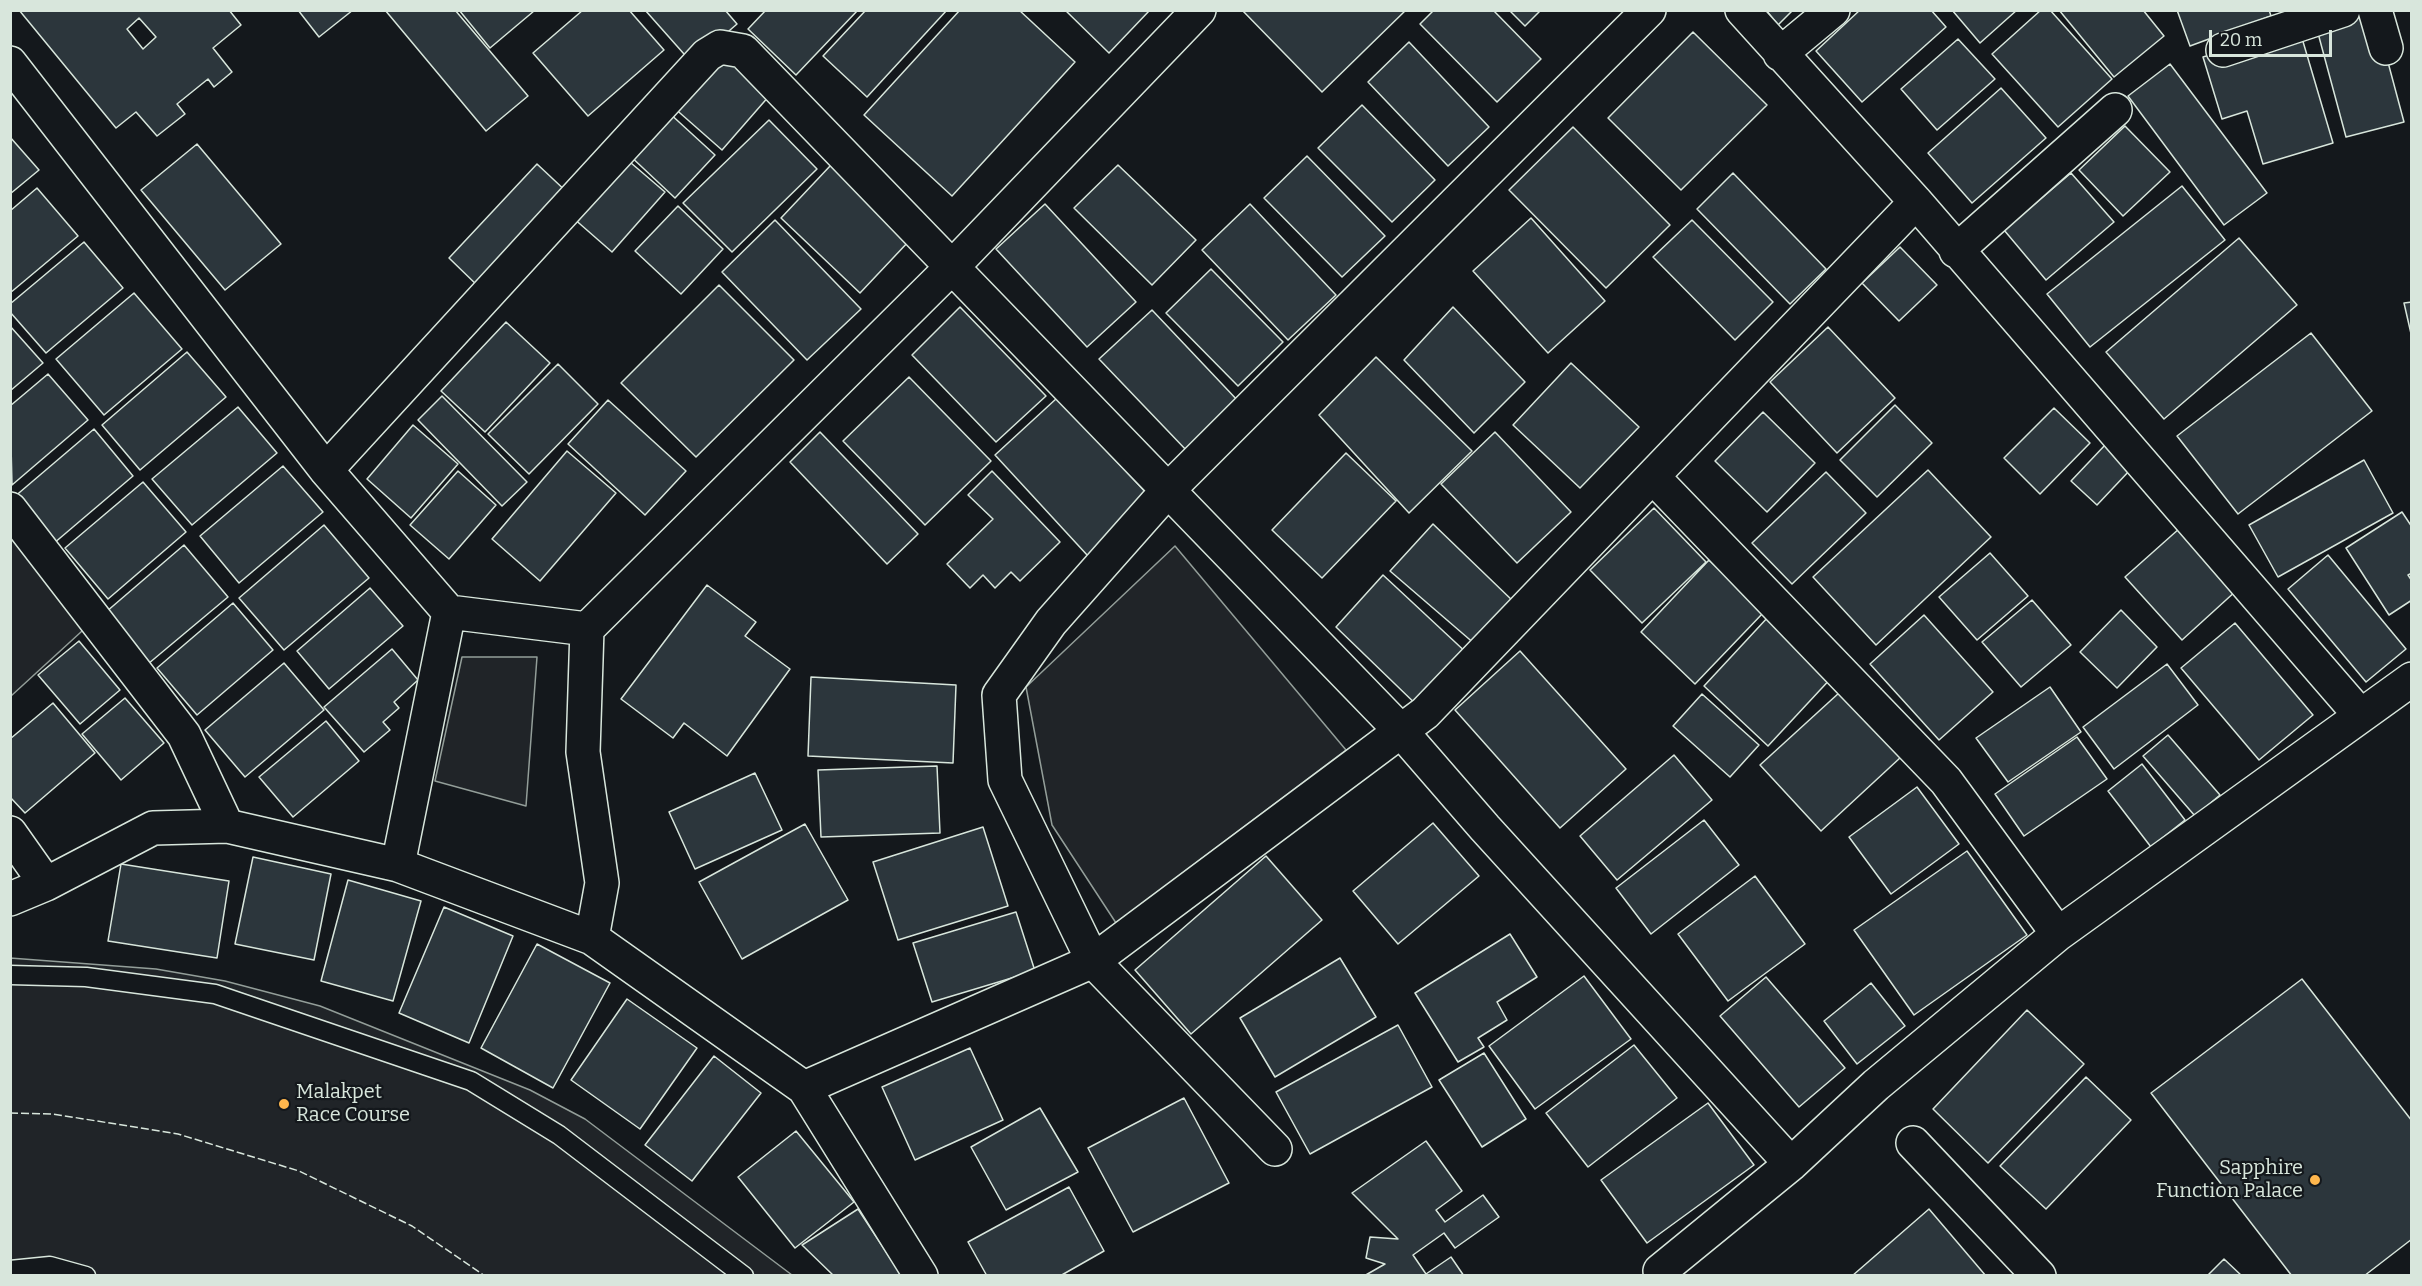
<!DOCTYPE html>
<style>
body{margin:0}
#map{position:relative;width:2422px;height:1286px;overflow:hidden;background:#14181c;font-family:Bitter,serif}
canvas{display:block}
.frame{position:absolute;inset:0;border:12px solid #d8e6dc;pointer-events:none}
.scale{position:absolute;left:2209px;top:30px;width:123px;height:27px;box-sizing:border-box;border:3px solid #d8e6dc;border-top:0;padding-left:8px;font-size:18px;line-height:21px;white-space:nowrap;color:#d8e6dc;-webkit-text-stroke:4px #14181c;paint-order:stroke}
</style>
<div id="map">
<canvas width="2422" height="1286"></canvas>
<div class="frame"></div>
<div class="scale">20 m</div>
</div>
<script>
const ctx = document.querySelector('canvas').getContext('2d');
ctx.lineJoin = 'round';
function fill(path, color) {
  ctx.fillStyle = color;
  ctx.fill(path, 'evenodd');
}
function strokePath(path, color, width, dash) {
  ctx.strokeStyle = color;
  ctx.lineWidth = width;
  ctx.lineCap = dash ? 'butt' : 'round';
  ctx.setLineDash(dash || []);
  ctx.stroke(path);
}
function drawText(font, color, halo, rows, align = 'center') {
  ctx.font = font + ' Bitter,serif';
  ctx.lineWidth = 4.5;
  ctx.setLineDash([]);
  ctx.textBaseline = 'middle';
  ctx.strokeStyle = halo;
  ctx.fillStyle = color;
  for (const [text, x, y, turn = 0] of rows) {
    ctx.save();
    ctx.translate(x, y);
    ctx.rotate((+turn || 0) * Math.PI / 180);
    ctx.textAlign = isNaN(turn) ? turn : align;
    if (halo) ctx.strokeText(text, 0, 0);
    ctx.fillText(text, 0, 0);
    ctx.restore();
  }
}
const green = new Path2D(`
 M10,517L93,621L11,696H10Z
 M1175,546L1346,750L1116,923L1052,825L1026,687Z
 M462,657H537L526,806L435,781Z
 M10,958L156,969L225,981L320,1006L530,1090L585,1119L792,1275H11Z`);
const building = new Path2D(`
 M19,10H229L241,25L213,48L232,72L214,87L208,79L177,104L185,114L157,136L136,112L116,128ZM139,18L156,37L143,49L127,29Z
 M298,10H353L319,37Z
 M385,10H455L528,96L486,131Z
 M459,10H534V11L490,48Z
 M583,10H629L664,50L588,116L533,53Z
 M645,10H725L737,24L692,63Z
 M766,10H858L796,75L748,29Z
 M866,10H947L867,97L823,56Z
 M960,10H1019L1075,62L952,196L864,115Z
 M1065,10H1150L1109,53Z
 M1242,10H1406L1322,92Z
 M1434,10H1493L1541,59L1497,102L1420,24Z
 M1509,10H1541L1525,26Z
 M1766,10H1793L1778,25Z
 M1860,10H1931L1946,27L1862,102L1816,51Z
 M1952,10H2017L1980,43Z
 M2041,10H2050L2112,79L2058,127L1992,54Z
 M2059,10H2143L2164,36L2114,77Z
 M2177,10H2269L2271,16L2190,46Z
 M2359,10H2374L2404,122L2346,137L2315,22Z
 M2299,28L2333,143L2263,164L2247,111L2222,119L2203,57Z
 M1693,32L1767,105L1681,190L1608,118Z
 M1958,39L1995,79L1937,130L1901,89Z
 M1409,42L1489,127L1448,166L1368,82Z
 M721,52L770,95L722,150L672,106Z
 M2170,64L2267,193L2224,225L2128,96Z
 M2001,88L2046,138L1972,203L1928,153Z
 M1362,105L1435,180L1392,222L1318,148Z
 M667,111L715,155L675,198L627,153Z
 M769,120L817,169L732,252L683,203Z
 M2125,126L2170,172L2123,216L2079,170Z
 M1573,127L1670,225L1606,288L1509,190Z
 M10,137L39,170L10,194Z
 M197,144L281,244L225,290L141,190Z
 M1307,156L1385,236L1342,277L1264,198Z
 M624,157L665,192L612,252L572,217Z
 M537,164L569,194L481,289L449,258Z
 M831,165L910,240L860,293L781,218Z
 M1118,165L1196,240L1152,285L1074,208Z
 M1733,173L1826,269L1790,304L1697,209Z
 M2071,173L2114,222L2046,280L2004,230Z
 M2182,186L2225,240L2090,347L2047,294Z
 M37,188L78,236L10,293V211Z
 M1045,204L1136,302L1087,347L996,249Z
 M1250,204L1336,295L1288,340L1202,250Z
 M678,206L723,249L681,294L635,251Z
 M1531,218L1605,301L1548,353L1473,271Z
 M775,220L861,309L807,360L722,272Z
 M1692,220L1773,302L1735,340L1653,257Z
 M2239,238L2297,305L2164,419L2106,352Z
 M84,242L123,288L46,353L10,312V304Z
 M1900,247L1937,285L1899,321L1862,283Z
 M1211,269L1283,342L1238,386L1166,313Z
 M719,285L794,360L696,457L621,383Z
 M134,293L182,349L104,415L56,359Z
 M2412,302V338L2404,303Z
 M960,307L1046,396L996,442L912,355Z
 M1453,307L1525,382L1474,433L1404,360Z
 M1152,310L1240,403L1188,452L1099,359Z
 M506,322L550,363L485,432L441,391Z
 M10,326L43,363L10,391Z
 M1828,327L1895,398L1837,453L1770,382Z
 M2311,333L2372,411L2238,514L2177,436Z
 M187,352L226,397L140,470L102,425Z
 M1376,357L1472,451L1409,513L1319,415Z
 M1571,363L1639,427L1580,488L1513,425Z
 M558,364L598,404L529,474L488,434Z
 M48,374L88,420L12,485L10,406Z
 M909,377L991,461L925,525L843,441Z
 M442,396L527,482L502,506L418,420Z
 M1057,398L1151,498L1088,556L995,455Z
 M608,400L686,471L645,515L568,444Z
 M1895,405L1932,443L1877,497L1840,460Z
 M238,407L277,453L192,525L152,479Z
 M2054,408L2090,443L2040,494L2004,458Z
 M1763,412L1815,463L1767,512L1715,461Z
 M413,425L458,464L411,518L367,479Z
 M94,429L133,476L53,544L13,498Z
 M820,432L918,534L887,564L790,462Z
 M1495,432L1571,512L1517,563L1441,484Z
 M2106,444L2131,469L2097,505L2071,481Z
 M567,451L616,493L540,581L492,539Z
 M1346,453L1396,501L1322,578L1272,530Z
 M2364,460L2393,513L2278,577L2249,525Z
 M283,466L323,512L239,583L200,536Z
 M1928,470L1991,537L1876,645L1813,577Z
 M458,471L496,505L449,559L410,525Z
 M992,471L1060,542L1020,581L1011,572L995,588L983,575L970,588L947,564L993,519L968,495Z
 M1826,472L1866,513L1792,584L1752,543Z
 M143,482L186,532L108,599L65,548Z
 M1654,508L1706,562L1642,623L1590,570Z
 M2402,512L2412,527V573L2408,575L2412,581V600L2389,615L2346,548Z
 M1433,524L1515,603L1476,645L1390,571Z
 M324,525L369,578L284,650L239,598Z
 M2180,528L2237,590L2182,640L2125,577Z
 M184,545L228,597L142,669L99,618Z
 M1990,553L2028,596L1977,640L1939,597Z
 M2328,555L2406,649L2366,682L2288,589Z
 M1709,560L1764,612L1695,684L1641,632Z
 M1383,575L1470,656L1425,713L1336,627Z
 M707,585L756,622L745,636L790,669L727,756L684,723L673,738L621,699Z
 M370,588L403,626L329,689L297,651Z
 M2032,600L2071,645L2021,687L1982,642Z
 M233,603L273,650L197,715L157,668Z
 M2121,610L2157,647L2117,688L2080,652Z
 M1924,615L1993,692L1939,740L1870,664Z
 M1769,616L1834,675L1768,746L1704,686Z
 M2235,623L2313,715L2259,760L2181,668Z
 M79,641L120,690L80,724L38,675Z
 M392,649L418,680L394,702L399,708L383,722L390,730L364,752L324,707Z
 M1520,651L1626,769L1560,828L1455,710Z
 M284,663L324,710L245,777L205,730Z
 M2167,664L2198,705L2114,769L2083,727Z
 M811,677L956,685L953,763L808,756Z
 M2050,687L2081,732L2008,782L1976,738Z
 M1840,692L1901,757L1821,831L1760,765Z
 M1702,694L1759,745L1730,777L1673,726Z
 M125,698L164,743L121,780L82,734Z
 M53,703L95,753L25,813L10,797V739Z
 M326,721L359,761L293,817L259,777Z
 M2168,735L2220,795L2195,816L2143,756Z
 M2077,737L2107,779L2024,836L1995,794Z
 M1674,755L1712,800L1617,880L1580,836Z
 M2142,764L2185,820L2151,847L2108,791Z
 M937,766L940,833L821,837L818,770Z
 M755,773L782,830L695,869L669,812Z
 M1917,787L1959,844L1891,894L1849,837Z
 M1704,820L1739,865L1651,934L1616,888Z
 M1433,823L1479,876L1398,944L1353,891Z
 M805,824L848,900L742,959L699,882Z
 M983,827L1008,906L898,940L873,862Z
 M1967,851L2027,935L1914,1015L1854,930Z
 M1266,856L1322,920L1191,1034L1135,970Z
 M253,857L331,874L314,960L235,944Z
 M121,864L229,881L217,958L108,941Z
 M1755,876L1805,944L1728,1001L1678,934Z
 M348,880L421,901L393,1001L321,981Z
 M444,907L513,936L469,1043L399,1013Z
 M1016,912L1035,971L932,1002L913,943Z
 M1510,934L1537,977L1497,1002L1507,1020L1478,1038L1484,1047L1458,1062L1415,993Z
 M537,944L610,983L553,1088L481,1048Z
 M1340,958L1376,1017L1275,1077L1240,1018Z
 M1584,976L1631,1039L1535,1109L1489,1046Z
 M1766,977L1845,1068L1799,1107L1720,1016Z
 M2302,979L2412,1121V1239L2364,1276H2292L2151,1093Z
 M1871,983L1905,1026L1857,1064L1824,1021Z
 M627,999L697,1048L640,1129L571,1080Z
 M2027,1010L2084,1064L1988,1163L1933,1109Z
 M1398,1025L1432,1087L1310,1154L1276,1092Z
 M1634,1045L1677,1098L1588,1167L1546,1113Z
 M970,1048L1003,1120L915,1160L882,1087Z
 M1484,1053L1526,1119L1482,1147L1439,1080Z
 M714,1056L761,1093L692,1181L645,1145Z
 M2086,1077L2131,1120L2046,1209L2000,1166Z
 M1184,1098L1229,1183L1133,1232L1088,1148Z
 M1708,1103L1754,1165L1647,1243L1601,1180Z
 M1040,1108L1078,1172L1006,1210L971,1147Z
 M796,1131L854,1202L795,1248L738,1177Z
 M1426,1141L1462,1191L1436,1210L1445,1222L1483,1195L1499,1217L1455,1248L1444,1233L1413,1255L1426,1274L1451,1257L1464,1276H1364L1385,1264L1366,1258L1370,1237L1398,1239L1352,1193Z
 M1069,1187L1104,1251L1060,1276H987L968,1242Z
 M858,1209L902,1276H834L802,1245Z
 M1929,1209L1986,1276H1852Z
 M2224,1259L2242,1276H2207Z`);
const service = new Path2D(`
 M10,975L86,977L215,994L471,1081L559,1135L744,1276
 M10,1270L50,1266L86,1276`);
const minor = new Path2D(`
 M1742,10L1916,202L2360,715
 M2375,10L2386,48
 M2223,50L2343,10
 M1780,54L1833,10
 M10,63L326,470L449,612L398,865
 M1956,251L2115,110
 M326,470L707,55L720,47L743,51L1400,730L1485,828L1791,1164
 M1653,477L1946,781L2058,934
 M10,509L184,735L227,826
 M449,612L587,629
 M10,833L46,884
 M10,899L46,884L153,828L227,826L398,865L592,938L804,1088L921,1276
 M592,938L602,883L583,752L587,629L953,266L1199,10
 M804,1088L1093,961L1425,713L1916,202
 M1913,1143L2039,1276
 M1275,1149L1093,961L1005,780L999,695L1051,622L1168,490L1649,10
 M1660,1271L1791,1164L1876,1085L2058,934L2412,679`);
const fence = new Path2D(`
 M10,1113L53,1114L178,1134L299,1171L412,1226L485,1276`);
const markers = [
 [284,1104,6,"#ffb74d"],
 [2315,1180,6,"#ffb74d"]
];
const poiNames = [
 ["Malakpet",296,1092],
 ["Race Course",296,1115],
 ["Sapphire",2303,1168,"right"],
 ["Function Palace",2303,1191,"right"]
];
fill(green, '#202428');
strokePath(green, '#939e99', 1.5);
fill(building, '#2c363c');
strokePath(building, '#d8e6dc', 1.5);
strokePath(service, '#d8e6dc', 21);
strokePath(minor, '#d8e6dc', 36);
strokePath(service, '#14181c', 18);
strokePath(minor, '#14181c', 33);
strokePath(fence, '#d8e6dc', 1.5, [8, 3]);
for (const [x, y, r, color] of markers) {
  const dot = new Path2D();
  dot.arc(x, y, r, 0, 2 * Math.PI);
  ctx.fillStyle = color;
  ctx.fill(dot);
  strokePath(dot, '#14181c', 2);
}
drawText('20px', '#d8e6dc', '#14181c', poiNames, 'left');
</script>
